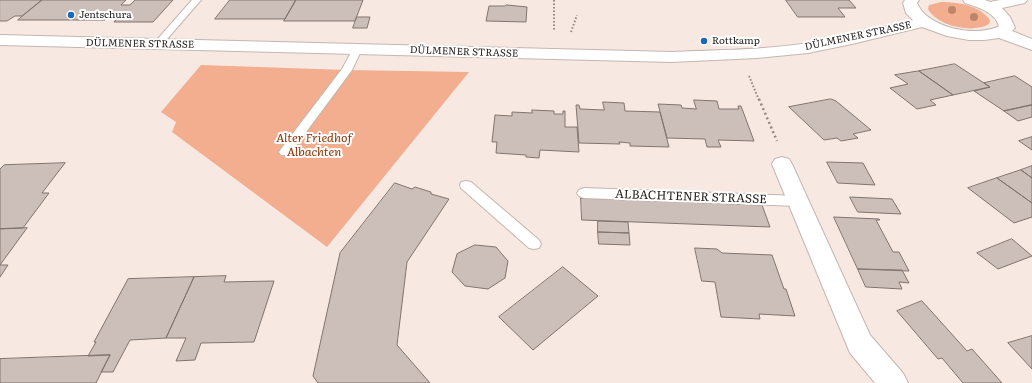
<!DOCTYPE html>
<meta charset="utf-8">
<style>
body{margin:0}
canvas{display:block;background:#f7e8e2}
</style>
<canvas width="1032" height="383"></canvas>
<script>
const ctx = document.querySelector('canvas').getContext('2d');
ctx.lineJoin = 'round';
function fill(path, color) {
  ctx.fillStyle = color;
  ctx.fill(path, 'evenodd');
}
function strokePath(path, color, width, dash) {
  ctx.strokeStyle = color;
  ctx.lineWidth = width;
  ctx.lineCap = dash ? 'butt' : 'round';
  ctx.setLineDash(dash || []);
  ctx.stroke(path);
}
function drawText(font, color, halo, rows, align = 'center') {
  ctx.font = font + ' Literata,serif';
  ctx.lineWidth = 4;
  ctx.setLineDash([]);
  ctx.textBaseline = 'middle';
  ctx.strokeStyle = halo;
  ctx.fillStyle = color;
  for (const [text, x, y, turn = 0] of rows) {
    ctx.save();
    ctx.translate(x, y);
    ctx.rotate((+turn || 0) * Math.PI / 180);
    ctx.textAlign = isNaN(turn) ? turn : align;
    if (halo) ctx.strokeText(text, 0, 0);
    ctx.fillText(text, 0, 0);
    ctx.restore();
  }
}
const green = new Path2D(`
 M941,2C958,2 979,5 990,20L989,24C973,34 937,26 928,9L929,5Z
 M201,65L347,70L469,72L327,247L172,132L176,122L161,112Z`);
const building = new Path2D(`
 M0,0H42L22,16H15L7,21H0Z
 M42,0H126L121,5H130L135,0H173L153,22H114L118,17H107L105,20H18Z
 M230,0H296L285,19H215Z
 M296,0H363L355,21H284Z
 M786,0H849L856,8H838L845,17H798Z
 M507,5L527,7L526,22L486,21L489,6H504Z
 M357,17H370L367,28H353Z
 M955,64L984,83L990,87L953,95L919,71Z
 M918,71H919L953,95L930,100L936,105L917,109L890,88L908,84L895,75Z
 M1015,76L1032,87V105L1004,111L974,91L990,87L984,83Z
 M831,99L836,101L871,130L853,134L858,138L841,141L837,138L824,140L789,107Z
 M694,100L717,101L719,109H739L738,106H741L754,141L718,140L721,147H707L705,139L667,138L658,104L681,105L682,108L696,109Z
 M603,102L624,103L625,111L660,112L669,147L630,146V143L619,142L620,144L579,143L576,105H579L580,109L604,110Z
 M1032,105V117L1018,121L1004,111Z
 M532,110L554,111V114H563V111H565V127H577L579,152L540,150L539,158L526,157V155L496,153L497,142H492L495,115L512,116V112L532,113Z
 M1032,137V150L1019,141Z
 M827,162L863,163L875,185L838,183Z
 M65,163L42,193H49L23,228L0,229V169L4,165Z
 M1032,166V178L1021,170Z
 M1021,170L1032,178V203L997,178Z
 M997,178L1032,203V217L1014,223L968,188Z
 M395,183L412,189L415,187L431,192V194L449,199L407,262L397,345L430,383H318L313,376L340,253Z
 M850,197L892,199L901,214L858,212Z
 M581,198L762,205L770,227L582,220Z
 M834,217L879,219L880,220H876L893,252H899L909,271L858,269Z
 M598,221L628,222L629,233L598,232Z
 M27,228L0,265V229Z
 M598,232L629,233L630,245L599,244Z
 M1012,239L1032,256L998,269L977,253Z
 M475,245L496,247L508,261L505,278L488,289L465,286L452,272L457,254Z
 M695,248L717,249L722,253L772,255L784,289H786L795,316L759,314L760,319L721,317L715,282L702,281Z
 M0,265H8L0,277Z
 M563,267L598,296L533,350L499,317Z
 M858,269L902,270L909,283L899,282L902,289L866,287Z
 M226,276L224,282L274,281L254,342L201,343L195,360L176,361L186,338H166L194,277Z
 M194,277L166,338L130,340L113,372H101L110,355L88,356L96,342H94L128,279Z
 M922,301L967,351L972,349L1002,383H963L942,358L938,359L897,311Z
 M1032,336V369L1008,343Z
 M110,355L96,383H0V359Z`);
const pathFar1 = new Path2D(`
 M554,0V31
 M571,32L577,15
 M749,76L759,100`);
const path = new Path2D(`
 M759,99L777,141`);
const lane = new Path2D(`
 M192,0H201L161,46H155L153,44L155,42Z
 M357,46L362,49L352,70L289,155H281L279,152L281,149L342,69L354,47Z
 M466,181L471,182L539,240L541,244L539,248L534,249L529,248L461,188L460,185L461,182Z
 M584,188L798,196L803,198L805,201L803,204L798,206L584,198L579,196L577,193L579,190Z`);
const street = new Path2D(`
 M782,157L789,159L792,164L870,335L903,373L908,383H875L850,353L772,164L775,159Z`);
const secondary = new Path2D(`
 M905,0H919L917,3C927,28 977,38 999,26C995,12 977,7 965,3L963,0H985L990,2L1000,0H1027L1025,3L1002,8L1010,17L1015,28L1012,31L1032,39V50L999,38L984,40H969L947,36L922,27L852,44L808,53L757,58L672,62L0,45V35L672,52C718,50 763,50 809,43C844,38 878,28 913,20L906,13L903,3Z`);
const trees = [
 [952,10],
 [974,17]
];
const markers = [
 [71,15,4,"#1c67b6"],
 [704,41,4,"#1c67b6"]
];
const farPoinames = [
 ["Jentschura",79,15],
 ["Rottkamp",712,41]
];
const farStreetnames = [
 ["DÜLMENER STRASSE",858,36,-12],
 ["DÜLMENER STRASSE",140,44,1],
 ["DÜLMENER STRASSE",464,52,2]
];
const parkNames = [
 ["Alter Friedhof",314,138],
 ["Albachten",314,152]
];
const streetNames = [
 ["ALBACHTENER STRASSE",691,197,2]
];
fill(green, '#f3ad8f');
fill(building, '#ccbeb8');
strokePath(building, '#81746f', 1);
strokePath(lane, '#c4b6b0', 2);
strokePath(street, '#c4b6b0', 2);
strokePath(secondary, '#c4b6b0', 2);
strokePath(pathFar1, '#928884', 2, [1.5, 2]);
strokePath(path, '#928884', 2.5, [2, 3]);
fill(lane, '#fff');
fill(street, '#fff');
fill(secondary, '#fff');
ctx.fillStyle = '#bc8768';
for (const [x, y] of trees) {
  ctx.beginPath();
  ctx.arc(x, y, 4, 0, 2 * Math.PI);
  ctx.fill();
}
for (const [x, y, r, color] of markers) {
  const dot = new Path2D();
  dot.arc(x, y, r, 0, 2 * Math.PI);
  ctx.fillStyle = color;
  ctx.fill(dot);
  strokePath(dot, '#fff', 1.5);
}
drawText('10px', '#272220', '#fff', farPoinames, 'left');
drawText('10px', '#272220', '#fff', farStreetnames);
drawText('italic 12px', '#8c3705', '#fff', parkNames);
drawText('12px', '#272220', '#fff', streetNames);
</script>
